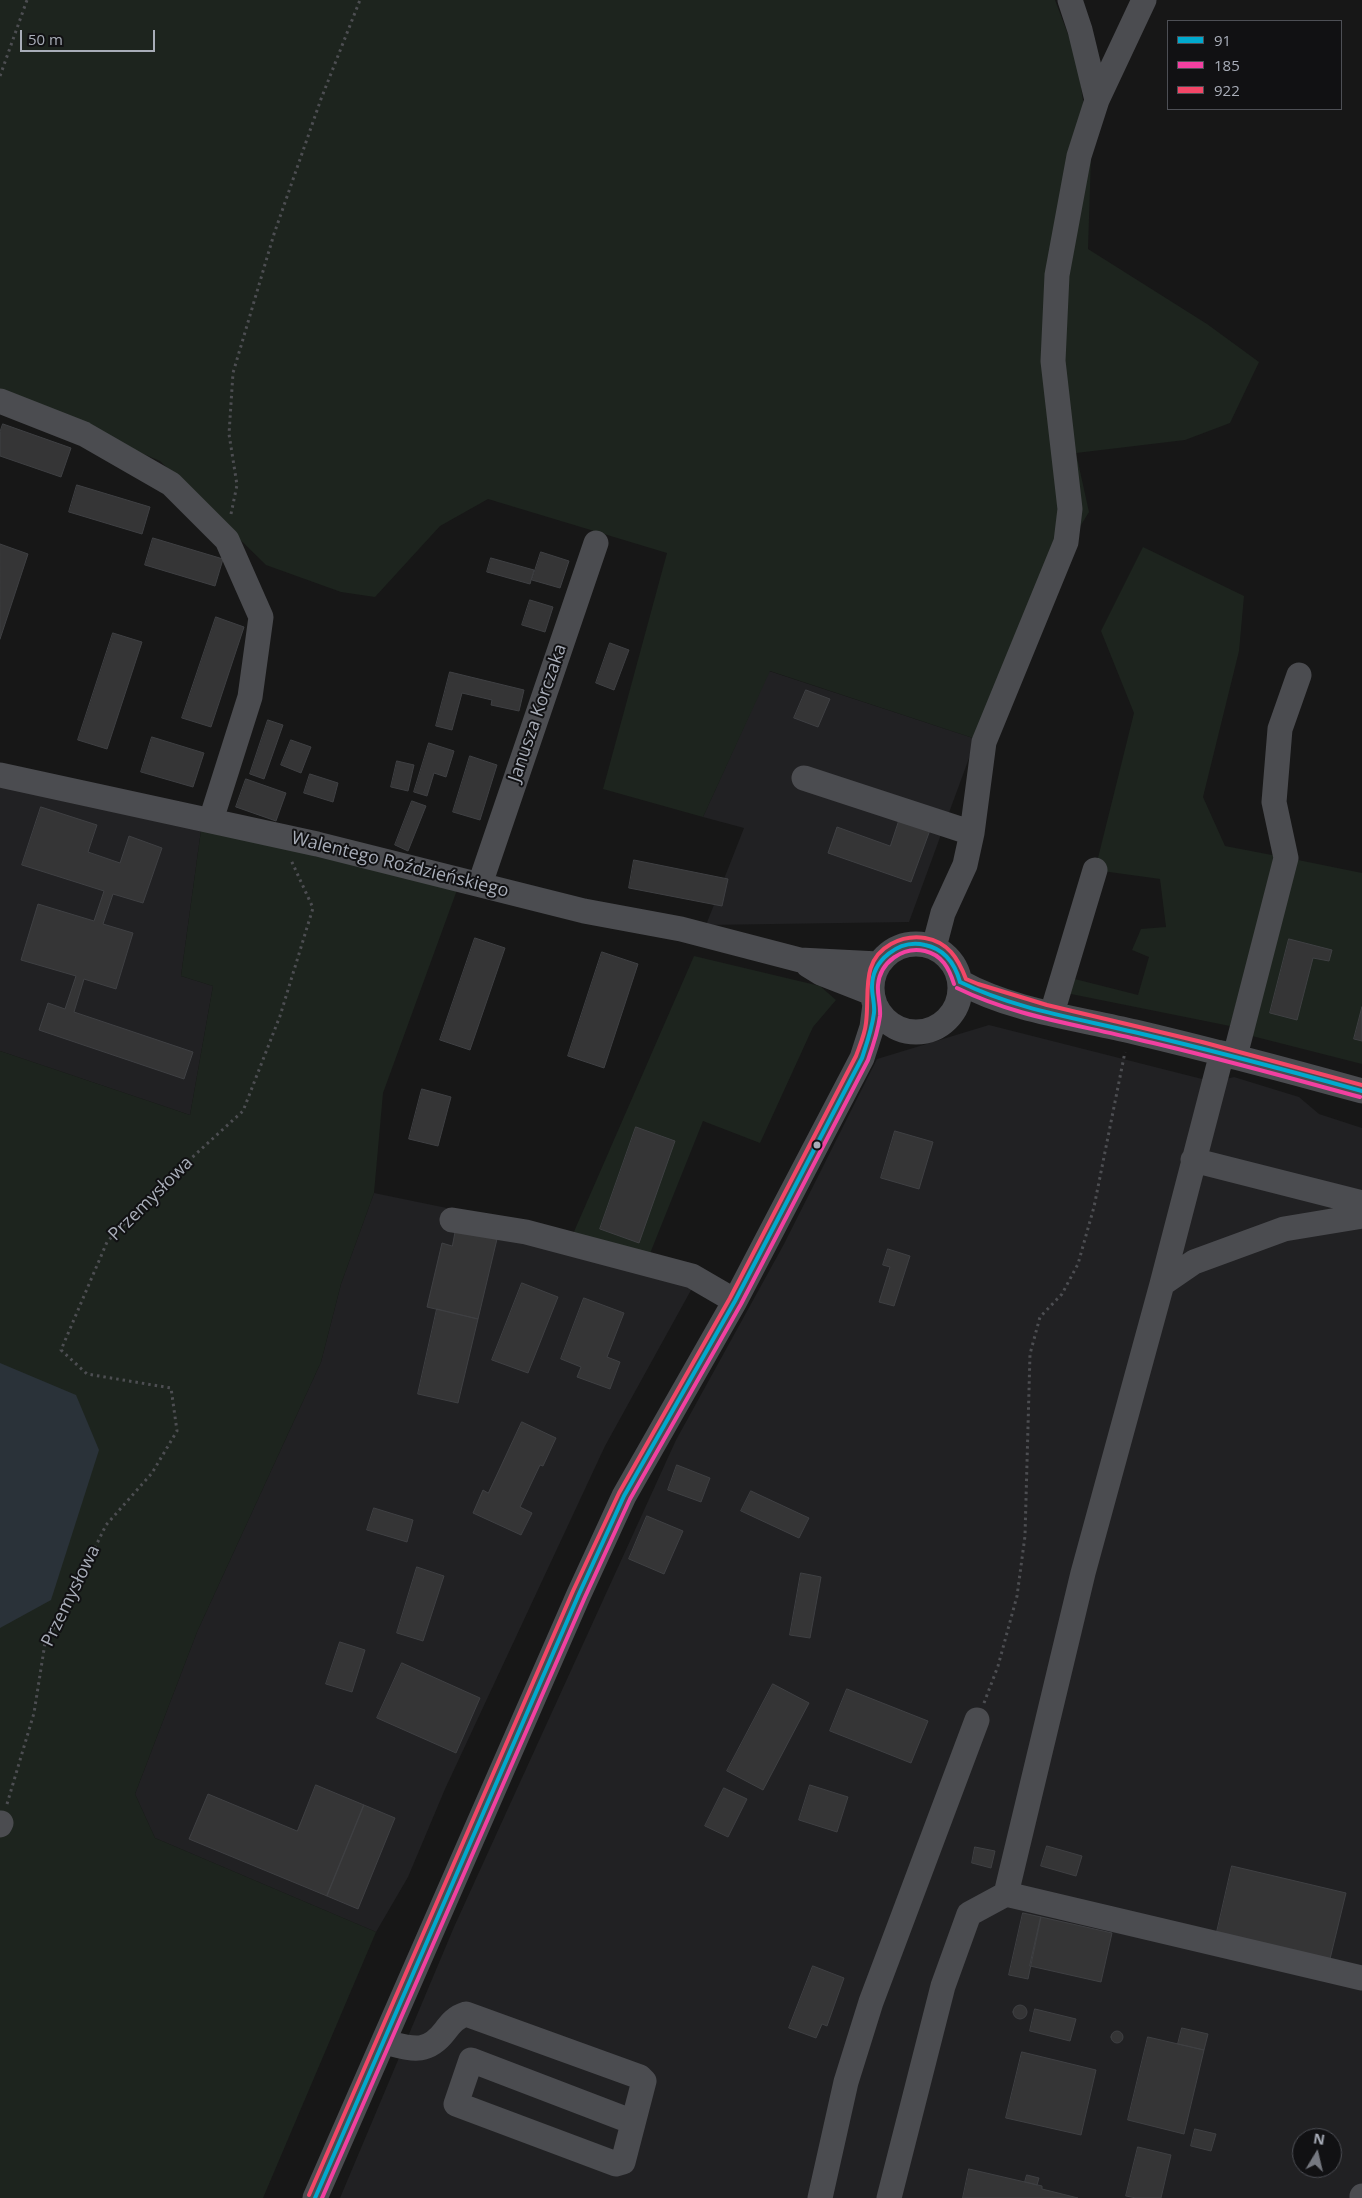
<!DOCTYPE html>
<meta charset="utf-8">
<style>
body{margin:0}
#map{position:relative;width:1362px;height:2198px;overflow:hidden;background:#171717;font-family:"Open Sans",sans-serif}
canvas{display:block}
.legend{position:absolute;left:1167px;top:20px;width:175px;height:90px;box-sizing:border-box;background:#111113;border:1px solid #4d4f55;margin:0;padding:6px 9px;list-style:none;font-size:15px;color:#a8adb8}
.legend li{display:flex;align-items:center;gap:10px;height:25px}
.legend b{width:25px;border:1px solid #4d4f55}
.north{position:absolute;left:1292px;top:2128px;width:50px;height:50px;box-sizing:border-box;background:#111113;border:1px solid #4d4f55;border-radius:50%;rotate:9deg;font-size:14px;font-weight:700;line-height:20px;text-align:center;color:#a8adb8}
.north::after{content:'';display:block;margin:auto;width:18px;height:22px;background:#757880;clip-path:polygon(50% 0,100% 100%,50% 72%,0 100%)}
.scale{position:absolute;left:20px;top:30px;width:135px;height:22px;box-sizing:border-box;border:2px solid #a8adb8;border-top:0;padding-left:6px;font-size:15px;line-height:18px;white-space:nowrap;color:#a8adb8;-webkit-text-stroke:4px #111113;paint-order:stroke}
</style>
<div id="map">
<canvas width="1362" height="2198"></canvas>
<ul class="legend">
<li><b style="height:6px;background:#00a9ce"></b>91</li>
<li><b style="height:6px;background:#f240a1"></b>185</li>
<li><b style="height:6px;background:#f34667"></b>922</li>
</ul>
<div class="north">N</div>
<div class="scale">50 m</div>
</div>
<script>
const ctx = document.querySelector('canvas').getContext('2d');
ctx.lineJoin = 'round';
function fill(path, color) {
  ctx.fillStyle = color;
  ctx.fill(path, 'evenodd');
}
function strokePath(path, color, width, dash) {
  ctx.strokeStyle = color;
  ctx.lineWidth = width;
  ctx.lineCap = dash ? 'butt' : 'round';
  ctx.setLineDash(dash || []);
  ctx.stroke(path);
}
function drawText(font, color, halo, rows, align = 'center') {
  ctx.font = font + ' "Open Sans",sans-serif';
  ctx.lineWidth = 4;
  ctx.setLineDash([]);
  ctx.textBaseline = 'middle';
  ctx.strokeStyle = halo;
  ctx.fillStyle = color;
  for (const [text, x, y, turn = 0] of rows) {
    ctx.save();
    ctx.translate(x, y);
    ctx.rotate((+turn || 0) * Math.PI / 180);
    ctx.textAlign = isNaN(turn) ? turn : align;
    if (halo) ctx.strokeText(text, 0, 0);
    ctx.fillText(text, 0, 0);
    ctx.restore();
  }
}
const built = new Path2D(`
 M769,671L976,739L909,922L706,925L744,828L703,817Z
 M0,764L202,823L181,976L213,986L190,1115L0,1051Z
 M989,1025L1214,1082L1234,1077L1299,1097L1319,1114L1362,1128V2198H340L454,1927L676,1440L784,1244L877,1059ZM1302,2138H1332V2168H1302Z
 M374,1193L573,1234L701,1272L605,1446L445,1789L408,1877L376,1932L155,1838L135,1794L197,1632L321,1362L341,1284Z`);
const green = new Path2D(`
 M0,0H1055L1077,58L1091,157L1088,249L1207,324L1259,362L1230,423L1185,440L1076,453L1089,512L1022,621L976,739L770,671L703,817L603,789L667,553L488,499L440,526L375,597L341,592L266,565L160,461L0,393Z
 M1143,547L1244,596L1239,651L1203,797L1225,846L1277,856L1230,1026L1066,993L1063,976L1138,995L1149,957L1132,950L1141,929L1166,927L1160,879L1095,870L1134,713L1101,631Z
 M202,823L457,890L383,1093L374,1193L341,1284L321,1362L197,1632L135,1794L155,1838L376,1932L263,2198H0V1051L190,1115L213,986L181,976Z
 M1293,859L1362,873V1064L1252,1036Z
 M694,956L820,986L836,1000L813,1027L760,1143L703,1121L649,1256L573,1234Z`);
const water = new Path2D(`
 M0,1363L76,1395L99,1450L51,1600L0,1628Z`);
const building = new Path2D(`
 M3,424L71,448L61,477L0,456V432Z
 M77,485L150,507L142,534L69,512Z
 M153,538L223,559L215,586L145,565Z
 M0,544L28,554L0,639Z
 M541,552L569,561L560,588L532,580Z
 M491,558L534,570L530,584L487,572Z
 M530,600L553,607L545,632L522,625Z
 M216,617L244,627L211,727L182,718Z
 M113,633L142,642L107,749L78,740Z
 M610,643L629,650L614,690L596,683Z
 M450,672L524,690L519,711L491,705L492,700L462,693L452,730L436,726Z
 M806,690L830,699L818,727L794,718Z
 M268,720L283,725L264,779L250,774Z
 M152,737L204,753L193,787L141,772Z
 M291,740L311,747L301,773L281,765Z
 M429,743L454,751L446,777L434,773L427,796L414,792Z
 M470,756L497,765L480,820L453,812Z
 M397,761L414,765L408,791L391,787Z
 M310,774L338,783L333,802L304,793Z
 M246,779L286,793L276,821L236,807Z
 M412,801L426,806L408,851L395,845Z
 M41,807L97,825L88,852L120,863L129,836L162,848L143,903L113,894L103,924L133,933L116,989L84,979L74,1012L193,1052L184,1079L39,1030L48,1003L65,1009L76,976L21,960L38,904L94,921L104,891L22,865Z
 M900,818L930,830L911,882L828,853L837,827L890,846Z
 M634,860L728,879L722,906L629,888Z
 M475,938L505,948L470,1050L440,1040Z
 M1289,939L1332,950L1329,961L1313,958L1297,1020L1270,1013Z
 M602,952L638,964L604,1068L568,1056Z
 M1362,1007V1041L1354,1039Z
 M422,1089L451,1097L438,1146L409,1139Z
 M636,1127L675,1141L639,1243L600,1229Z
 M895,1131L933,1142L919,1189L881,1178Z
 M456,1229L497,1239L478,1319L427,1307L442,1243L452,1246Z
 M888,1249L910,1256L894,1306L879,1302L890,1267L883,1265Z
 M522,1283L558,1297L528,1373L492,1360Z
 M584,1298L624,1313L607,1357L620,1362L610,1389L577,1377L581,1367L561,1359Z
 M437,1309L478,1319L458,1403L418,1394Z
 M522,1422L556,1438L543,1466L540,1465L520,1507L532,1513L521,1535L473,1513L483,1490L488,1493Z
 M677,1465L710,1478L701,1502L668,1490Z
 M751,1491L809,1518L799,1538L741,1511Z
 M374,1508L413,1520L407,1542L367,1530Z
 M647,1516L683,1531L664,1574L629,1559Z
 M417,1567L444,1576L423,1641L397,1633Z
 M801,1573L821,1577L810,1638L790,1635Z
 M340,1642L365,1650L352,1692L326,1684Z
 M402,1663L480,1698L456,1753L377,1718Z
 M773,1684L809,1703L763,1790L727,1771Z
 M847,1689L928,1721L911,1763L830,1731Z
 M316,1785L364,1805L327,1896L189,1839L208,1794L297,1831Z
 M810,1785L848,1797L837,1832L799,1820Z
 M724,1788L747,1799L728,1837L705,1826Z
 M364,1805L395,1818L358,1909L327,1896Z
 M1047,1846L1082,1856L1076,1876L1041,1866Z
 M975,1847L995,1851L991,1868L972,1863Z
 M1232,1866L1346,1893L1330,1959L1217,1932Z
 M1023,1913L1041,1917L1028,1979L1009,1975Z
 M1041,1917L1112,1933L1101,1982L1030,1966Z
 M813,1966L844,1978L827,2026L822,2024L816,2038L789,2028Z
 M1013 2012a7 7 0 1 1 14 0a7 7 0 1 1-14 0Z
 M1035,2009L1076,2019L1070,2041L1030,2031Z
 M1182,2028L1208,2034L1204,2050L1178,2044Z
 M1111 2037a6 6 0 1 1 12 0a6 6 0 1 1-12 0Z
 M1148,2037L1204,2050L1184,2134L1128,2120Z
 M1022,2052L1096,2070L1081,2135L1006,2118Z
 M1195,2129L1216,2134L1211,2151L1191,2146Z
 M1138,2147L1171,2155L1161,2198H1136L1126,2196Z
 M969,2169L1042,2186V2189L1078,2198H963Z
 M1027,2175L1039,2178L1037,2185L1025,2182Z`);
const path = new Path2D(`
 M0,76L27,0
 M231,514L237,485L229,434L233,373L274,234L321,99L360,0
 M984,1703L998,1666L1017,1596L1025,1536L1030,1354L1040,1317L1062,1294L1078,1264L1094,1207L1125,1052
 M7,1804L34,1713L45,1643L70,1599L106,1525L152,1473L177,1431L171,1388L87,1374L61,1350L107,1242L152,1194L243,1111L280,1016L313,908L291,860`);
const minor = new Path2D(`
 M1070,0L1080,30L1097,100
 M0,401L84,434L171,484L227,540L261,617L250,697L211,820
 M0,775L317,844L584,911L681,929L800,960L878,964
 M804,778L972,833
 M480,884L596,543
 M872 988a44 44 0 1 1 88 0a44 44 0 1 1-88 0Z
 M934,947L943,913L965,865L972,833L984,742L1066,542L1070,509L1053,361L1057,275L1079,156L1097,100L1144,0
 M808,965L821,973L872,993
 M960,982C1012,1011 1077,1018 1135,1032C1211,1050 1286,1070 1362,1091
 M1052,1013L1095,870
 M1235,1056L1286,858L1274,802L1280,729L1299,675
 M1193,1160L1362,1203
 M452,1220L526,1232L692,1276L735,1301
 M1162,1284L1194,1262L1284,1229L1362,1216
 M0,1825L1,1823
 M1006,1894L1362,1978
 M384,2042C410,2048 426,2056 445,2031C451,2023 456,2017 466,2014L640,2077L644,2081L623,2162L616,2164L456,2104L471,2060L633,2122
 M315,2198L579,1594L624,1496L735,1301L862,1058L872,1027L875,1004
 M820,2198L846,2082L871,2002L977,1720
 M889,2198L943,1986L969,1914L1006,1894L1083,1573L1162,1284L1222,1053
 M1362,2198V2196`);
const bus1 = new Path2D(`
 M960,982C1015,1009 1075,1018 1134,1032C1211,1050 1286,1070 1362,1091
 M315,2198L579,1594L624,1496L735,1301L862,1058C867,1043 872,1029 874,1013C875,1004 872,996 872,987C872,960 899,939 925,945C945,949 955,964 960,982`);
const bus2 = new Path2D(`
 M957,988C1014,1016 1075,1024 1136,1039C1211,1056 1286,1077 1360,1097
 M322,2198L585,1597L630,1499L741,1304L868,1060C873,1046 878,1031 880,1016C881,1005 877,995 878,985C880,962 903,946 925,951C942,955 949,968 954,984`);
const bus3 = new Path2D(`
 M309,2195L573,1591L619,1493L730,1298L856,1056C860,1045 865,1034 866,1023C870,993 860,961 891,944C902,938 913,936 925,938C948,942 958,958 966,979L978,984L1047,1005L1202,1042L1362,1085`);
const markers = [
 [817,1145,4.5,"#a8adb8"]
];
const streetNames = [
 ["Janusza Korczaka",538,713,-71],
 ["Walentego Roździeńskiego",400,865,14],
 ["Przemysłowa",151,1199,-45],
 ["Przemysłowa",71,1596,-64]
];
fill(built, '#212123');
fill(green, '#1d241e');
fill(water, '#2a3239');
fill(building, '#353536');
strokePath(building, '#3f4043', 1);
strokePath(path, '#4d4e52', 3, [2.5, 4]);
strokePath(minor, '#4b4c50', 25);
strokePath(bus1, '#00a9ce', 4);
strokePath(bus2, '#f240a1', 4);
strokePath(bus3, '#f34667', 4);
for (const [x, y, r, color] of markers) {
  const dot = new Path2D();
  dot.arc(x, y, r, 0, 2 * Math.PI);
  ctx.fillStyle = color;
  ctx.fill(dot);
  strokePath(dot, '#111113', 2);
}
drawText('18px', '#a8adb8', '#111113', streetNames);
</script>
